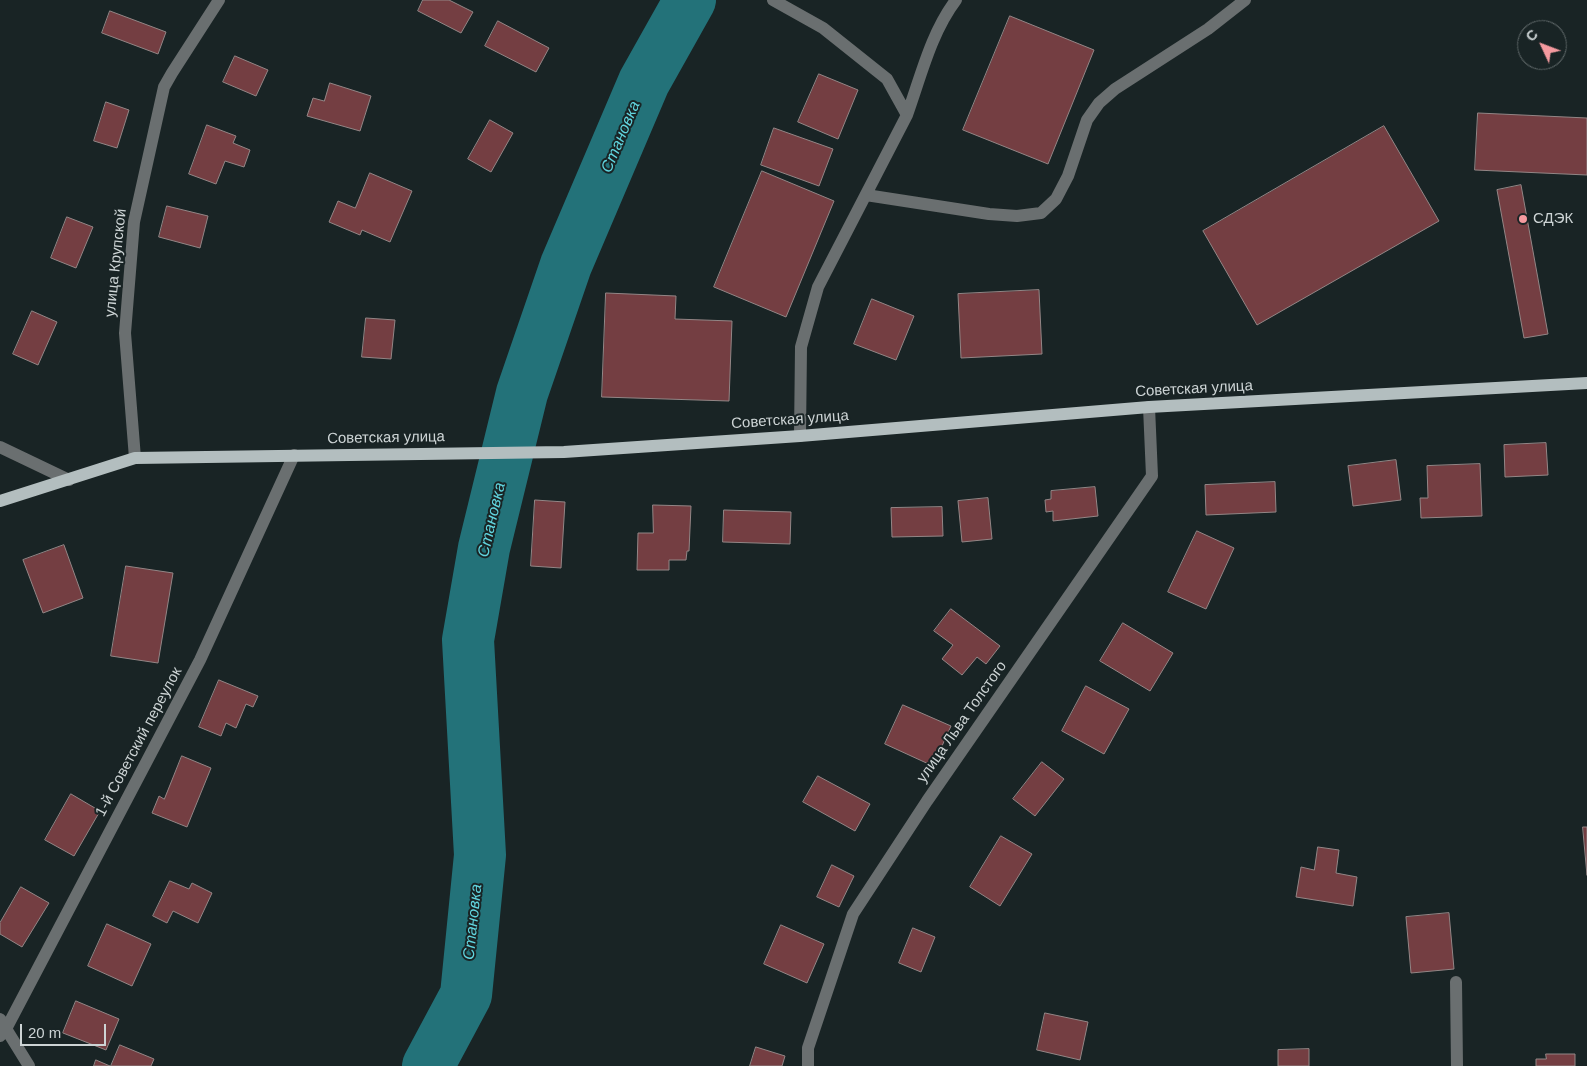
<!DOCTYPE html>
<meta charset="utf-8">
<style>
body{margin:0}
#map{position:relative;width:1587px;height:1066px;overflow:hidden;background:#192425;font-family:Arial,sans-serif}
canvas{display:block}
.north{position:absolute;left:1517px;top:20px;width:50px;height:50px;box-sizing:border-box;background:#192425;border:1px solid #616a6b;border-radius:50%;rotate:313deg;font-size:14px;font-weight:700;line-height:20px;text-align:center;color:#cdd4d5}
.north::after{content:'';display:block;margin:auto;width:18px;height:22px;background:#f49a9f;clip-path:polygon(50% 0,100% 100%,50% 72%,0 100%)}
.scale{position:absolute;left:20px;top:1024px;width:86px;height:22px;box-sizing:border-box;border:2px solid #cdd4d5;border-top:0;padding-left:6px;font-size:15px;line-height:18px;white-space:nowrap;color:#cdd4d5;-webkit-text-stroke:4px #192425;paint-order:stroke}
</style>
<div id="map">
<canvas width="1587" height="1066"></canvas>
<div class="north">С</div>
<div class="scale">20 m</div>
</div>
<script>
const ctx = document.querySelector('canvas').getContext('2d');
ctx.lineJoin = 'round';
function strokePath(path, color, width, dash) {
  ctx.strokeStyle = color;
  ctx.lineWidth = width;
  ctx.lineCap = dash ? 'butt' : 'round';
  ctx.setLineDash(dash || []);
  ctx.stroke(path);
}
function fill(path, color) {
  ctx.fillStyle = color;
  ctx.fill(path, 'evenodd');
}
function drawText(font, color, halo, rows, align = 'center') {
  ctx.font = font + ' Arial,sans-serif';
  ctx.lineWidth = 4;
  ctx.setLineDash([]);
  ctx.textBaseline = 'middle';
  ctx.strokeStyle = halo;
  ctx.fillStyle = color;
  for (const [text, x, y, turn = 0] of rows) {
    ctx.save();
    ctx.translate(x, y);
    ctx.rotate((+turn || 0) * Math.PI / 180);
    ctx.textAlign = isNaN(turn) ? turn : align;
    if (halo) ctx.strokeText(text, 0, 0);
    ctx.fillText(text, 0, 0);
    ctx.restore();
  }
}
const river = new Path2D(`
 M428,1066L466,995L480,855L468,640L484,548L522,393L566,265L644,82L690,0`);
const building = new Path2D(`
 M423,0H449L473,12L461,33L418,11Z
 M110,11L166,32L158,54L102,33Z
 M1010,16L1094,50L1048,164L963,130Z
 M498,21L549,48L536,72L485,46Z
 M235,56L268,70L256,96L223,82Z
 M819,74L858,90L838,139L798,122Z
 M330,83L371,96L360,131L307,116L313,98L324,101Z
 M106,102L129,110L117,148L94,141Z
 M1478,113L1587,118V175L1475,170Z
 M490,120L513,133L491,172L468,159Z
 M207,125L236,136L233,143L250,150L244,167L225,161L216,184L189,174Z
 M1384,126L1439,221L1257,325L1203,231Z
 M774,128L833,149L819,186L761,165Z
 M762,171L834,201L786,317L714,287Z
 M370,173L412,191L390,242L362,230L360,235L329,222L338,201L355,208Z
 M1521,185L1548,334L1524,338L1497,190Z
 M167,206L208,216L200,248L159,237Z
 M67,217L93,227L76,268L51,258Z
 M1039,290L1042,354L961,358L958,294Z
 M606,293L676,296L675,319L732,321L729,401L602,397Z
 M872,299L914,316L896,360L854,344Z
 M32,311L57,322L38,365L13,354Z
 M366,318L395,320L391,359L362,357Z
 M1546,443L1548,475L1505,477L1504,445Z
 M1396,460L1401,500L1353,506L1348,466Z
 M1480,464L1482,516L1421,518L1420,498H1428L1427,466Z
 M1275,482L1276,512L1206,515L1205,485Z
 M1095,487L1098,516L1053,521V511L1046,512L1045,500L1051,499V491Z
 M988,498L992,539L962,542L958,501Z
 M535,500L565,502L561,568L531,566Z
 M653,505L691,506L689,551H687L686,560H669V570H637L638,533H653Z
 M942,507L943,536L892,537L891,508Z
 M724,510L791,512L790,544L723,542Z
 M1197,531L1234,548L1206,609L1168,592Z
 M64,545L83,598L43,613L23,560Z
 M126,566L173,573L158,663L111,656Z
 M951,609L1000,646L986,664L977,657L962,675L942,659L953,645L934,631Z
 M1123,623L1173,653L1150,691L1100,661Z
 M219,680L258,696L253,707L246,704L236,728L226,723L221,736L199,727Z
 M1086,686L1129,709L1104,754L1062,731Z
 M903,705L951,726L933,766L885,744Z
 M182,756L211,768L187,827L152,813L159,796L164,799Z
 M1042,762L1064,779L1035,816L1013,799Z
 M818,776L870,804L855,831L803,802Z
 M71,794L100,811L74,856L45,840Z
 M1583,827H1587V875Z
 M1001,836L1032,854L1000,906L970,887Z
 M1318,847L1339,850L1336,873L1357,877L1353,906L1296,897L1301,867L1314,870Z
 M832,865L854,876L839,907L817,897Z
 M170,881L189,889L192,883L212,893L198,923L173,911L167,923L153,916Z
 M21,887L49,903L22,947L0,934V923Z
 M1449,913L1454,969L1411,973L1406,917Z
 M107,924L151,944L132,986L88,966Z
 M781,925L824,944L807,983L764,964Z
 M913,928L935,937L921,972L899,963Z
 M76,1001L119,1019L106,1050L63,1033Z
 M1045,1013L1088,1022L1080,1060L1037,1050Z
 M120,1045L154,1059L151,1066H111Z
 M756,1047L785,1056L782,1066H750Z
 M1309,1049V1066H1278V1050Z
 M1546,1054H1575V1066H1536V1059H1546Z
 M96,1060L110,1066H94Z`);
const minor = new Path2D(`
 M773,0L823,28L887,79L907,115L818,287L801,347L800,436
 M907,115C921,76 931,33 956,0
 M866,195L989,214L1017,216L1041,213L1056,199L1068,176L1087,120L1099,103L1115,89L1208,29L1245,0
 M0,447L69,480
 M135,458L125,333L134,222L164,87L172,73L219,0
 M1456,982L1457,1066
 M0,1019L29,1066
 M0,1036L6,1029L200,660L294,455
 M808,1066V1048L853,914L927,801L1152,476L1149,407`);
const major = new Path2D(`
 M0,501L135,458L564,452L800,436L1149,407L1587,383`);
const markers = [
 [1523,219,5,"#f49a9f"]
];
const poiNames = [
 ["СДЭК",1533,219]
];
const streetNames = [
 ["улица Крупской",116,263,-84],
 ["Советская улица",1194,389,-3],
 ["Советская улица",790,420,-4],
 ["Советская улица",386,438,-1],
 ["улица Льва Толстого",962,722,-55],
 ["1-й Советский переулок",139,742,-62]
];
const waterNames = [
 ["Становка",621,137,-67],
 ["Становка",492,520,-77],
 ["Становка",473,922,-84]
];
strokePath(river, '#237279', 52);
fill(building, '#743e42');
strokePath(building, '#938686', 1);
strokePath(minor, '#6a6f70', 12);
strokePath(major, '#b3bebf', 12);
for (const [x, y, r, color] of markers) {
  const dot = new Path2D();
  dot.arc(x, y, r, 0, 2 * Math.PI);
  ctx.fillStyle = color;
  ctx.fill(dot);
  strokePath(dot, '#192425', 2);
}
drawText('15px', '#cdd4d5', '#192425', poiNames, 'left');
drawText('15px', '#cdd4d5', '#192425', streetNames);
drawText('italic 16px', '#61d5df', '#192425', waterNames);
</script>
